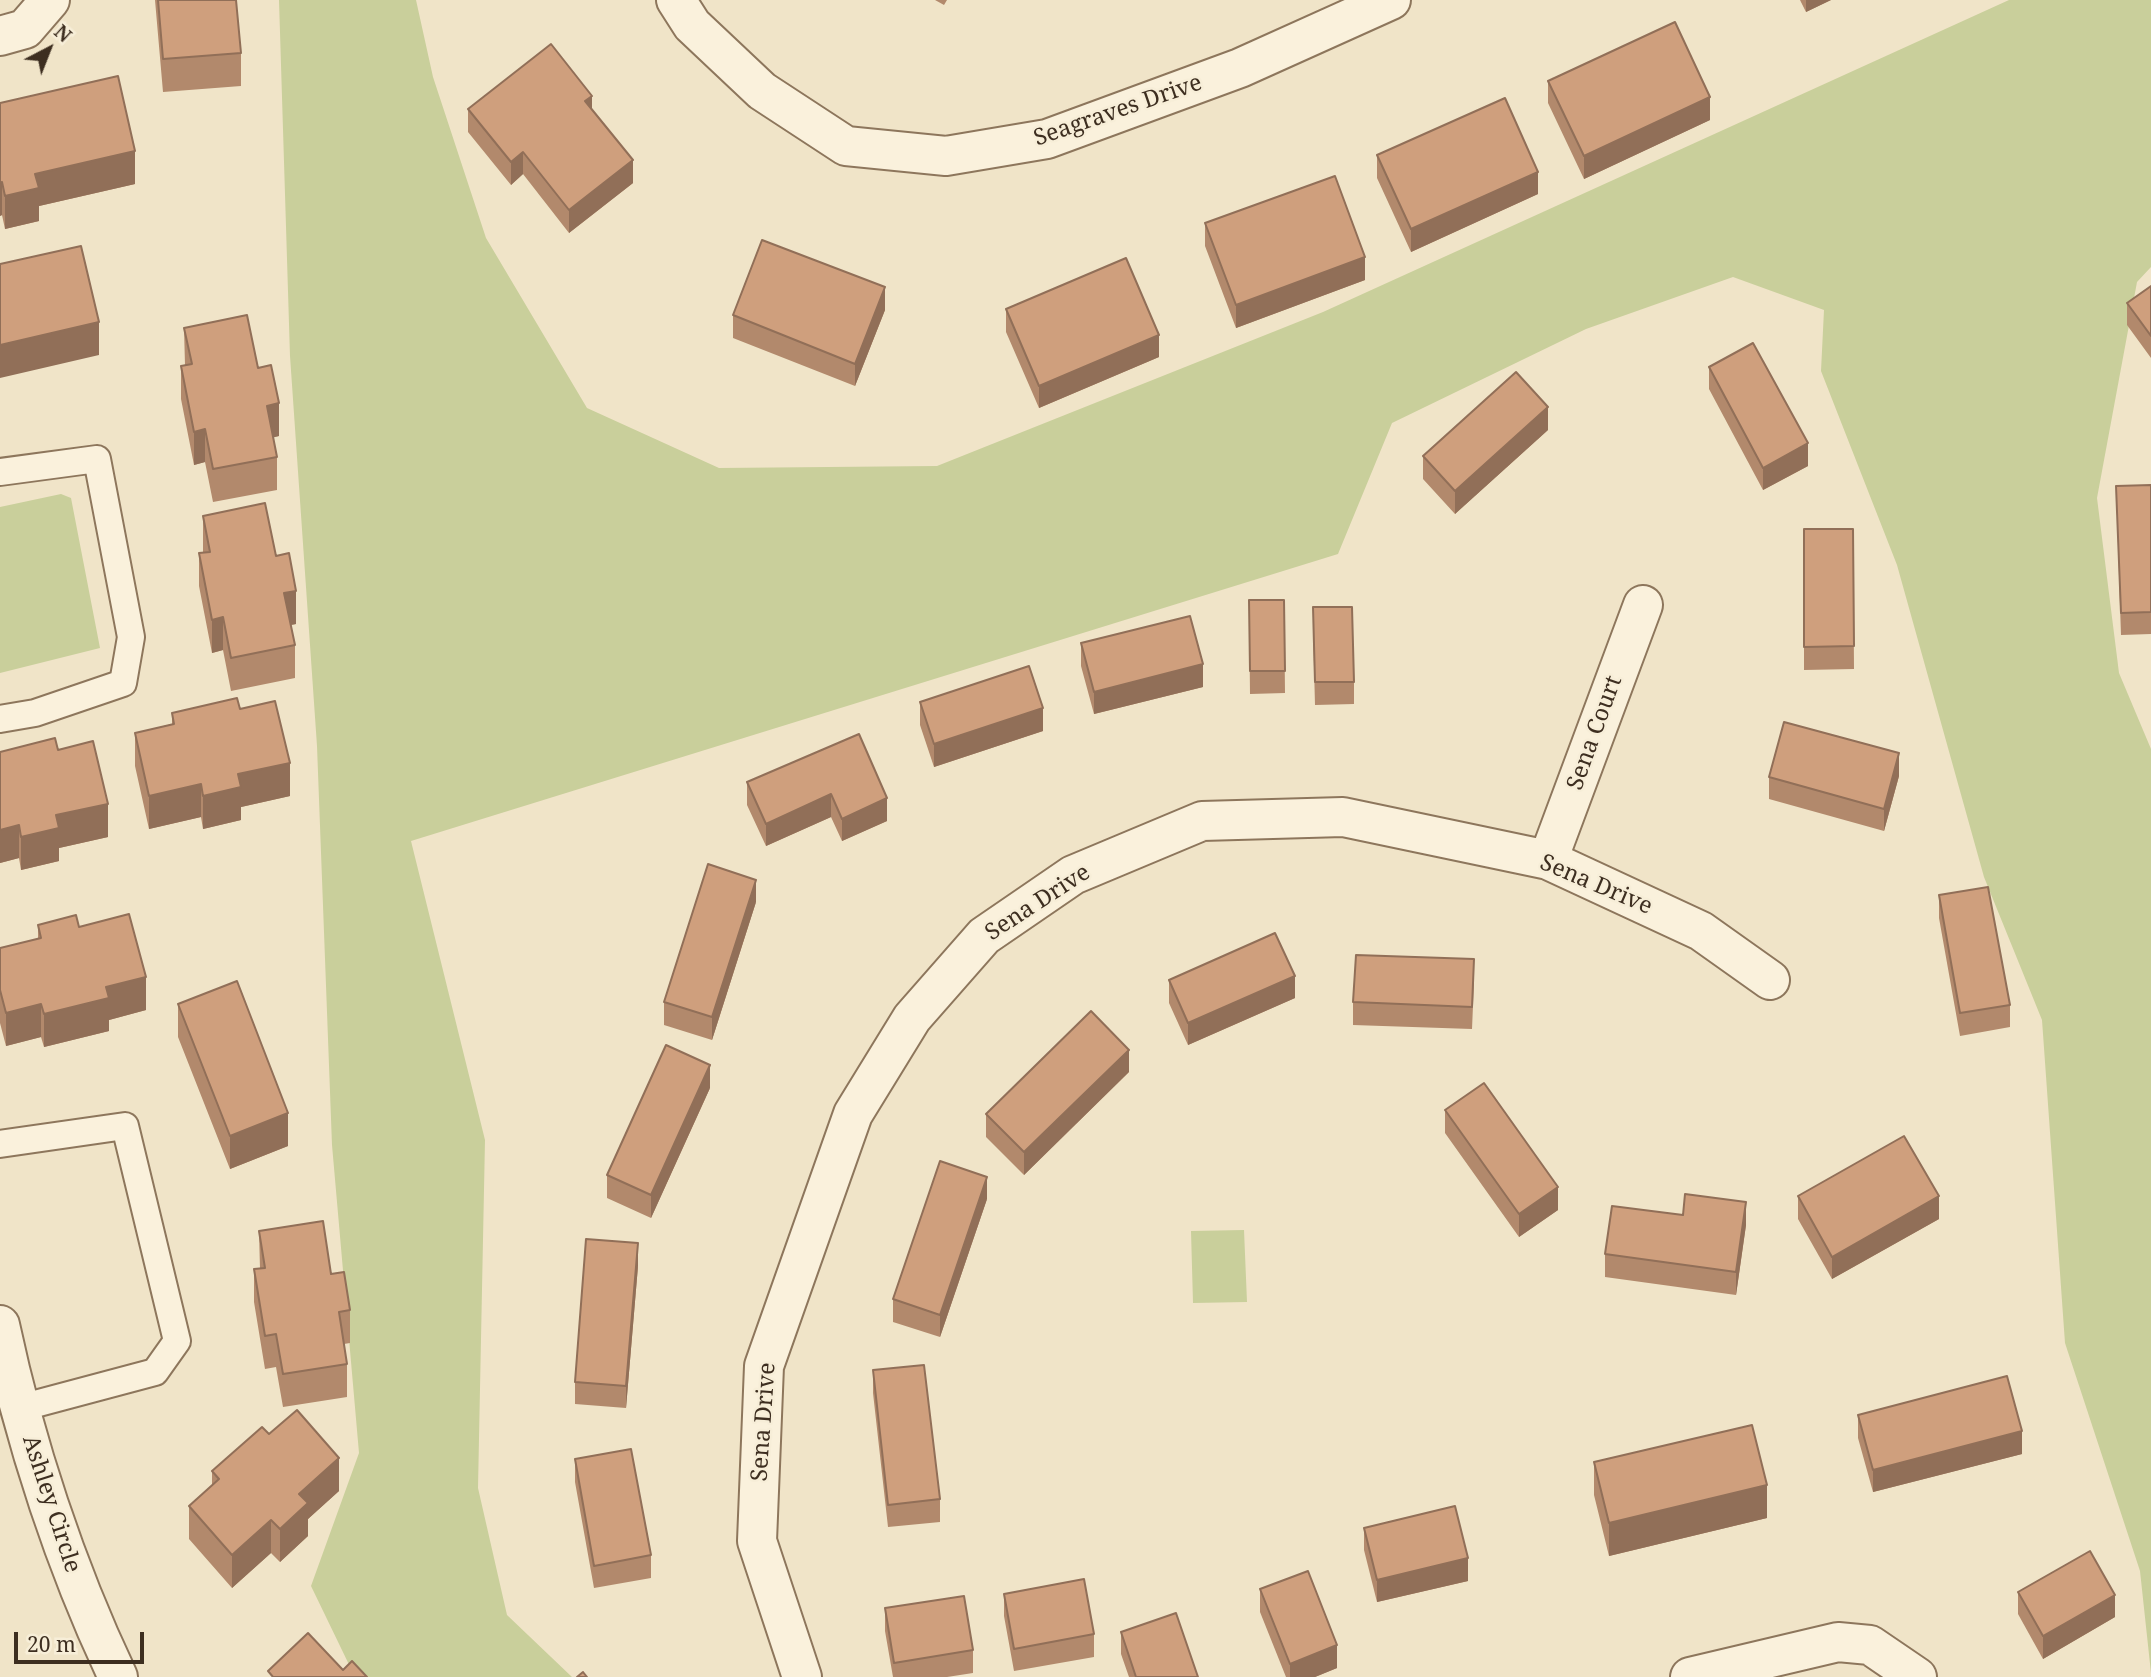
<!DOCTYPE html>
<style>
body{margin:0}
#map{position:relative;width:2151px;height:1677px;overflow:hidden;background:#f0e4c8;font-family:"Noto Serif",serif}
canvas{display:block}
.north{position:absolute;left:14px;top:14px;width:70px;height:70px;-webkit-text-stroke:5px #f7eed8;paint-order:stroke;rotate:42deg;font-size:19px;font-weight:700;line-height:28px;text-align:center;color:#3d2e20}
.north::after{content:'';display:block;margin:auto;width:24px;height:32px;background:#3d2e20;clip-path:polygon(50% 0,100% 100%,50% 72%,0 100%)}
.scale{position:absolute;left:14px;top:1632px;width:130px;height:32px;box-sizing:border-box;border:4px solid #3d2e20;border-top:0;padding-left:9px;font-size:21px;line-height:24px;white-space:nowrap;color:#3d2e20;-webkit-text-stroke:5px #f7eed8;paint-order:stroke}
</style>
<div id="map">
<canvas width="2151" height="1677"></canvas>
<div class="north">N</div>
<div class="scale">20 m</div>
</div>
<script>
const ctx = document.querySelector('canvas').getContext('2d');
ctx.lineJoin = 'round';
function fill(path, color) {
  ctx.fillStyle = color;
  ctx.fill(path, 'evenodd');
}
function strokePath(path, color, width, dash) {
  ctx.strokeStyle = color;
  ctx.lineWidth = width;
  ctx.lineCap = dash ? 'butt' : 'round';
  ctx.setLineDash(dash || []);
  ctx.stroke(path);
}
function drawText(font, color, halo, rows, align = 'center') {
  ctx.font = font + ' "Noto Serif",serif';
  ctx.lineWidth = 5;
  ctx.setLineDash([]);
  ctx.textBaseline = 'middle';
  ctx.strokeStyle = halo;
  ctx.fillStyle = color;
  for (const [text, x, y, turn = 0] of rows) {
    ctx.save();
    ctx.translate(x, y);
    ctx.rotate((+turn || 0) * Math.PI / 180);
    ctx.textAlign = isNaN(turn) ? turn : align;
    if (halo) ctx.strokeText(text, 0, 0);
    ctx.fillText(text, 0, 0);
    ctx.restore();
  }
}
const green = new Path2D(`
 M279,0H416L433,77L486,238L587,408L719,468L937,466L1323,312L2009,0H2151V267L2137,282L2097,498L2119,673L2151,749V1673L2140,1571L2065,1343L2042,1020L1984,877L1897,565L1821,371L1824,310L1733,277L1586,329L1392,423L1338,554L411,841L485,1140L478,1488L507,1615L572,1677H355L311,1586L359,1453L332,1145L317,746L290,356Z
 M61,494L71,498L100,648L0,673V507Z
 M1244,1230L1247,1302L1193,1303L1191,1231Z`);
const service = new Path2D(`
 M0,472L97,459L131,637L123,683L35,713L0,719
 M0,1144L125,1126L177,1341L155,1372L20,1408`);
const minor = new Path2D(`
 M676,0L692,25L762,91L846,146L946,156L1047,139L1240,68L1391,0
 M0,36L25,29L50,0
 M1548,860L1643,605
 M0,1325C25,1443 66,1568 118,1677
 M802,1677L757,1541L764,1366L853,1114L912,1018L984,936L1073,875L1202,821L1343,817L1548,860L1701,931L1770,980
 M1690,1677L1838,1642L1870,1645L1917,1677`);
const wall = new Path2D(`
 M155,0H236L241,53V86L163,92Z
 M935,0H947L944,5Z
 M1800,0H1831L1806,12Z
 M1548,81L1710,120L1584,179L1548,103Z
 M0,103L135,184L39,206V221L5,229L2,215L0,216Z
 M468,109L592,110L633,183L569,233L523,174L511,185L468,132Z
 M1377,155L1538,194L1411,252L1377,178Z
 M1205,223L1365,280L1236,328L1205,246Z
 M2151,286V358L2127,325V303Z
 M1006,309L1159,357L1039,408L1006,332Z
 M885,310L855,386L733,338V315Z
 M184,328L258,368L279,436L273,437L277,457V490L213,502L205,462L194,465L181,399V366L185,365Z
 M1709,367L1808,466L1763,490L1709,389Z
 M1548,430L1455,514L1423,479V456Z
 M2151,485V634L2121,635L2116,486Z
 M203,516L276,556L296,624L291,625L295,645V678L231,691L223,650L212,653L199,586V553H203Z
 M1804,529H1853L1854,669L1804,670Z
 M1249,600H1284L1285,693L1250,694Z
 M1313,629L1354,682V704L1315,705Z
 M1081,643L1203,687L1094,714L1081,666Z
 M920,702L1043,731L934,767L920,725Z
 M240,709L290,796L241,807V820L203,829L201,817L149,829L135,766V733L172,724V713Z
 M58,750L108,837L59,848V861L21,870L19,858L0,863V752Z
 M1899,776L1884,831L1769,799V777Z
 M747,782L887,798V821L842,841L831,817L766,846L747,805Z
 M1939,895L2010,1005V1027L1960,1036L1939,918Z
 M756,902L712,1040L664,1025V1002Z
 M38,925L79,927L146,1010L109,1020V1031L44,1047L41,1037L6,1046L0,1023V948L38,939Z
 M1169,980L1295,998L1188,1045L1169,1003Z
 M1474,982L1472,1029L1353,1025V1002Z
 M178,1004L288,1146L230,1169L178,1037Z
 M1129,1072L1024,1175L986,1137V1114Z
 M710,1088L651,1218L607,1198V1175Z
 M1445,1110L1558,1210L1519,1237L1445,1133Z
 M1798,1196L1939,1219L1832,1279L1798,1219Z
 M987,1199L940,1337L893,1322V1299Z
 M1683,1215L1746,1225L1736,1295L1605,1277V1254Z
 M259,1231L331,1274L350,1310V1343L344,1344L347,1364V1397L283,1407L276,1367L265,1369L254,1302V1269H260Z
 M638,1266L626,1408L575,1404V1382Z
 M873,1370L940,1499V1522L888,1527L873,1393Z
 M1858,1415L2022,1454L1873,1492L1858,1438Z
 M269,1434L339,1491L308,1519V1536L280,1562L271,1553L232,1588L189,1539V1506L212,1486V1471Z
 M575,1459L651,1555V1578L594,1588L575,1482Z
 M1594,1462L1767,1518L1609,1556L1594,1495Z
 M1364,1528L1468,1581L1377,1602L1364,1550Z
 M1260,1589L1337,1668L1315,1677H1286L1260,1612Z
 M2018,1592L2115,1617L2043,1659L2018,1614Z
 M1004,1594L1094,1634V1657L1014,1671L1004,1616Z
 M885,1608L973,1650V1673L947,1677H893L885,1631Z
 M1121,1632L1198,1677H1129L1121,1654Z`);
const shadedWall = new Path2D(`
 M1806,0H1831L1806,12Z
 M592,96V118L585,101Z
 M1710,97V120L1584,179V156Z
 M135,151V184L39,206V221L5,229V196L35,174Z
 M523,152V174L511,185V162Z
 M633,160V183L569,233V210Z
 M1538,172V194L1411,252V229Z
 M2,182V215L0,216V183Z
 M1365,257V280L1236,328V305Z
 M885,287V310L855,386V364Z
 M99,322V355L0,378V345Z
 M1159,335V357L1039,408V386Z
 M279,403V436L267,439V406Z
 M1548,407V430L1455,514V491Z
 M205,429V462L194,465V432Z
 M1808,443V466L1763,490V468Z
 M296,591V624L284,626V593Z
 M223,617V650L212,653V620Z
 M1203,664V687L1094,714V692Z
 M1043,708V731L934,767V744Z
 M1899,753V776L1884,831V809Z
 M290,763V796L241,807V820L203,829V796L238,774Z
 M201,784V817L149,829V796Z
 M831,794V817L766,846V824Z
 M887,798V821L842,841V819Z
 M108,804V837L59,848V861L21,870V837L56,815Z
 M19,825V858L0,863V830Z
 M756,880V902L712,1040V1017Z
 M1295,976V998L1188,1045V1023Z
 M146,977V1010L109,1020V1031L44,1047V1014L106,987Z
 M41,1004V1037L6,1046V1013Z
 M1129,1050V1072L1024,1175V1152Z
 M710,1065V1088L651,1218V1195Z
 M288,1113V1146L230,1169V1136Z
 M987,1177V1199L940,1337V1315Z
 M1558,1187V1210L1519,1237V1214Z
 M1939,1196V1219L1832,1279V1257Z
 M1746,1202V1225L1736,1295V1272Z
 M638,1243V1266L626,1408V1386Z
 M2022,1431V1454L1873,1492V1470Z
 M339,1458V1491L308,1519V1536L280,1562V1529L299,1494Z
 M1767,1485V1518L1609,1556V1523Z
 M271,1520V1553L232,1588V1555Z
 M1468,1558V1581L1377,1602V1580Z
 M2115,1595V1617L2043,1659V1636Z
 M1337,1645V1668L1315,1677H1290V1664Z`);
const building = new Path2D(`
 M158,0H236L241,53L163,59Z
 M1675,22L1710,97L1584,156L1548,81Z
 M551,44L592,96L585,101L633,160L569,210L523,152L511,162L468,109Z
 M118,76L135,151L35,174L39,188L5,196L2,182L0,183V103Z
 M1505,98L1538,172L1411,229L1377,155Z
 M1335,176L1365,257L1236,305L1205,223Z
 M762,240L885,287L855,364L733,315Z
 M81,246L99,322L0,345V264Z
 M1126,258L1159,335L1039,386L1006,309Z
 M2151,286V336L2127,303Z
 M247,315L258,368L271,365L279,403L267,406L277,457L213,469L205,429L194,432L181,366L192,364L184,328Z
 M1753,343L1808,443L1763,468L1709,367Z
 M1516,372L1548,407L1455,491L1423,456Z
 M2151,485V612L2121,613L2116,486Z
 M265,503L276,556L289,553L296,591L284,593L295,645L231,658L223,617L212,620L199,553L210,552L203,516Z
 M1804,529H1853L1854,646L1804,647Z
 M1249,600H1284L1285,671H1250Z
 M1313,607H1352L1354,682H1315Z
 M1190,616L1203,664L1094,692L1081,643Z
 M1029,666L1043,708L934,744L920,702Z
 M237,698L240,709L275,701L290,763L238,774L241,787L203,796L201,784L149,796L135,733L174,724L172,713Z
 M1784,722L1899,753L1884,809L1769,777Z
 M859,734L887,798L842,819L831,794L766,824L747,782Z
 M55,738L58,750L93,741L108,804L56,815L59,828L21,837L19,825L0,830V752Z
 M708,864L756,880L712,1017L664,1002Z
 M1988,887L2010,1005L1960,1013L1939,895Z
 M129,914L146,977L106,987L109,998L44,1014L41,1004L6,1013L0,990V948L41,938L38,925L76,915L79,927Z
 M1275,933L1295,976L1188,1023L1169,980Z
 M1356,955L1474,959L1472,1007L1353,1002Z
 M237,981L288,1113L230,1136L178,1004Z
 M1091,1011L1129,1050L1024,1152L986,1114Z
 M666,1045L710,1065L651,1195L607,1175Z
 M1484,1083L1558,1187L1519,1214L1445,1110Z
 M1904,1136L1939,1196L1832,1257L1798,1196Z
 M940,1161L987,1177L940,1315L893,1299Z
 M1685,1194L1746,1202L1736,1272L1605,1254L1612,1206L1683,1215Z
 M323,1221L331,1274L344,1272L350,1310L339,1312L347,1364L283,1374L276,1334L265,1336L254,1269L265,1268L259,1231Z
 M586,1239L638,1243L626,1386L575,1382Z
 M924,1365L940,1499L888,1505L873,1370Z
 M2007,1376L2022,1431L1873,1470L1858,1415Z
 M297,1410L339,1458L299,1494L308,1503L280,1529L271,1520L232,1555L189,1506L219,1479L212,1471L262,1427L269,1434Z
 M1752,1425L1767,1485L1609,1523L1594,1462Z
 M631,1449L651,1555L594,1566L575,1459Z
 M1455,1506L1468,1558L1377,1580L1364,1528Z
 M2090,1551L2115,1595L2043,1636L2018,1592Z
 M1308,1571L1337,1645L1290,1664L1260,1589Z
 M1084,1579L1094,1634L1014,1649L1004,1594Z
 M964,1596L973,1650L894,1663L885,1608Z
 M1176,1613L1198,1677H1136L1121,1632Z
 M308,1633L343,1670L352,1661L367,1677H273L268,1671Z
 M583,1672L587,1677H577Z`);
const streetNames = [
 ["Seagraves Drive",1118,111,-19],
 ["Sena Court",1595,733,-70],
 ["Sena Drive",1596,885,23],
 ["Sena Drive",1038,903,-33],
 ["Sena Drive",764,1422,-86],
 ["Ashley Circle",51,1504,72]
];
fill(green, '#c9cf9b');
strokePath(service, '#8d765c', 30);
strokePath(minor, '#8d765c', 42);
strokePath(service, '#faf1dc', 26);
strokePath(minor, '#faf1dc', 38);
fill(wall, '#b2896c');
fill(shadedWall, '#916f58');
fill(building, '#cf9f7d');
strokePath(building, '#916f58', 2);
drawText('23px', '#3d2e20', '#f7eed8', streetNames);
</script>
